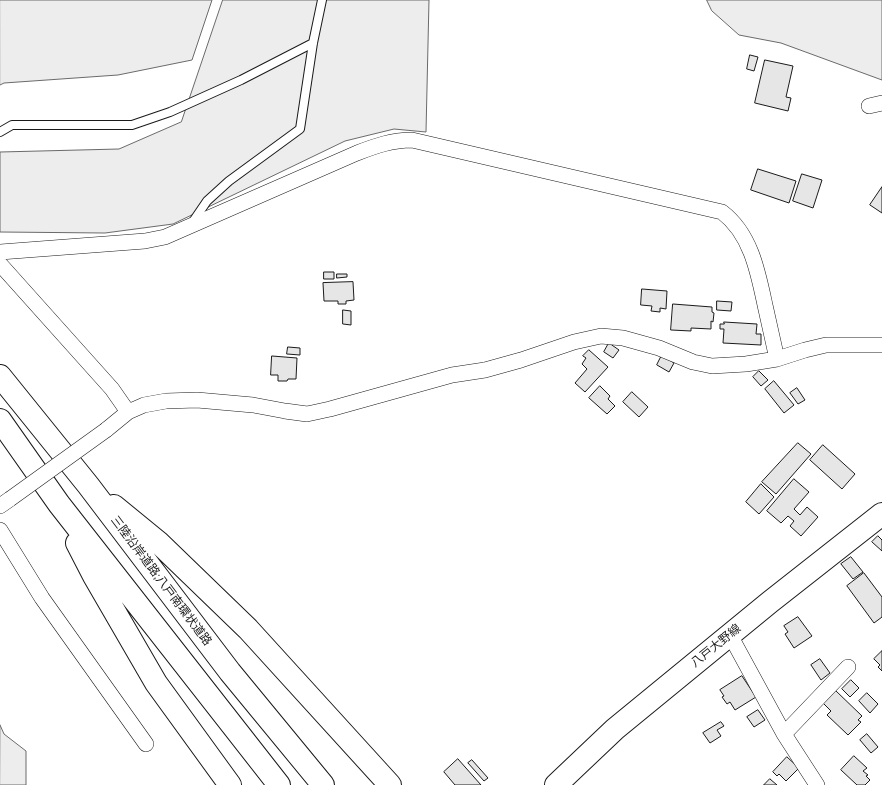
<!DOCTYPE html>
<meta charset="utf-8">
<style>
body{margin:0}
canvas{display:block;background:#fff}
</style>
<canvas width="882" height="785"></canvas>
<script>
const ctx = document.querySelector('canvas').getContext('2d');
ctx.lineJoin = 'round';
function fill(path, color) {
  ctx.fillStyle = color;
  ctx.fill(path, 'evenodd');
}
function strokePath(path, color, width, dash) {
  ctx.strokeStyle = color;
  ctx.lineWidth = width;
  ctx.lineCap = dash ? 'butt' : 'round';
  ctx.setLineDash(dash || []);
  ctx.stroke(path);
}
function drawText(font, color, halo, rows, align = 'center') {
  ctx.font = font + ' "PT Sans Narrow","Noto Sans JP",sans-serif';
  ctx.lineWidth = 3;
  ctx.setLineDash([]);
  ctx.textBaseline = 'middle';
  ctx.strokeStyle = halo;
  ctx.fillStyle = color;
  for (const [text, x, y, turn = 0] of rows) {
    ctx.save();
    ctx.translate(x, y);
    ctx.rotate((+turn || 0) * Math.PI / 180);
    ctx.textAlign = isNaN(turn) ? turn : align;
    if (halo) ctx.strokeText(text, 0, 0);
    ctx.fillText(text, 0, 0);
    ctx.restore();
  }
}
const green = new Path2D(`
 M0,0H212L192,60L118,75L4,83L0,85Z
 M223,0H429L426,132L394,129L345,141L173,224L105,233L0,232V152L119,149L181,122Z
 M707,0H882V80L781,43L739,35L712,11Z
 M0,725L4,734L26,751V785H0Z`);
const building = new Path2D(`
 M750,55L758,57L754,71L747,69Z
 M765,60L793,66L786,97L791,98L788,111L755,103Z
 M758,169L796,181L789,203L751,190Z
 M802,174L822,180L813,208L793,201Z
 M882,187V213L870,205Z
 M324,272H334V279H324Z
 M337,274H347V277L337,278Z
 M353,282L354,300L346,301V304H338V301H324L323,283Z
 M642,289L667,291L666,309L660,308V312L651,311L652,306L641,305Z
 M717,301L732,302L731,311L717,310Z
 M673,304L712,307V312L714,313L713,322L711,321V329L691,328V331L671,330Z
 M343,310L351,311V325L343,324Z
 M724,322L757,324L756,334H761V345L723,343L724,329H720V324H724Z
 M609,343L619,350L613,358L604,352Z
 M288,347L300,348V355L287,354Z
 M589,350L608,367L585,392L575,383L587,369L582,364L586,358L583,356Z
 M662,355L674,363L669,372L657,365Z
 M272,356L297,358L296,379H288L287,381H278V375H271Z
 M759,371L768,380L761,386L753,377Z
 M774,381L794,405L784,413L765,389Z
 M600,386L610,396L608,399L615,406L607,414L589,398Z
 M797,388L805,400L798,404L790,393Z
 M632,392L648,407L639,417L623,402Z
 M798,443L811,454L776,494L762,482Z
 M823,445L855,474L842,489L810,460Z
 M794,479L809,492L794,509L800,515L807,507L818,517L801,536L790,526L794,521L788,516L781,523L767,511Z
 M761,484L774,497L759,514L746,502Z
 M878,536L882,540V551L872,542Z
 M851,557L863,572L853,579L841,564Z
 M864,573L882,597V617L874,623L847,586Z
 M798,617L812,636L794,648L785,634L788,632L784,626Z
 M882,651V671L878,667L880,665L874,659Z
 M820,659L830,673L821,680L811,665Z
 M742,676L756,697L735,710L730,702L727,704L722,697L724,696L720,690Z
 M851,680L859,688L850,697L842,689Z
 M835,690L862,716L858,720L861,722L848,735L827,715L831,711L823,703Z
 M867,693L878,704L870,713L859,701Z
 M758,710L765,720L754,727L747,717Z
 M721,722L724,726L717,730L721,736L710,743L703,733Z
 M867,734L878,747L871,753L860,740Z
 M854,756L867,768L863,771L868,775L866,776L870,780L865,785H857L841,770Z
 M787,757L799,768L786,781L779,774L777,776L773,772Z
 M458,759L481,785H455L444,772Z
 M472,760L488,778L484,781L468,763Z
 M770,779L777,785H764Z`);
const lane = new Path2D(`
 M0,132L12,125H132L170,112L241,80L313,43
 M192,223L207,201L229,181L300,129L313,43L322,0`);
const street = new Path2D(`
 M869,106L882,103
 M0,252L145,241L165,237L357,153C375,146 392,140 412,140L722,212C751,234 758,272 765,305C769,323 773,341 777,359
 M0,264L112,389L128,412
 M106,430L128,412L144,405L166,401L197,400L253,405L285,411L307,414L330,409L452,375L485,370L521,360L574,342L601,336L623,338L659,348L693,362L712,366L746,364L777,359L805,350L826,345H882
 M0,506L10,499
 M0,530L42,598L146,744
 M730,635L784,734L817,785
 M784,734L848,667`);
const primary = new Path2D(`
 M556,785L615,729L770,602L882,514`);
const highway = new Path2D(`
 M0,376L88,485L230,672L323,785
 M0,420L59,504L279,785
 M114,506L158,542L248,629L390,785
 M77,543L94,576L156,683L230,785`);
const streetBridge = new Path2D(`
 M10,499L106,430`);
const streetNames = [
 ["三陸沿岸道路;八戸南環状道路",161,581,53],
 ["八戸大野線",716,646,-39]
];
fill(green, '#ededed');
strokePath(green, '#6a6a6a', 1);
fill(building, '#e6e6e6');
strokePath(building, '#1a1a1a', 1);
strokePath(lane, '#1a1a1a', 10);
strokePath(street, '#1a1a1a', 16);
strokePath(primary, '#1a1a1a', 24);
strokePath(highway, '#1a1a1a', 24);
strokePath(lane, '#fff', 8);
strokePath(street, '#fff', 15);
strokePath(primary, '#fff', 22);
strokePath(highway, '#fff', 22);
strokePath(streetBridge, '#1a1a1a', 16, []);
strokePath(streetBridge, '#fff', 15);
drawText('12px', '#1a1a1a', '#fff', streetNames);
</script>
